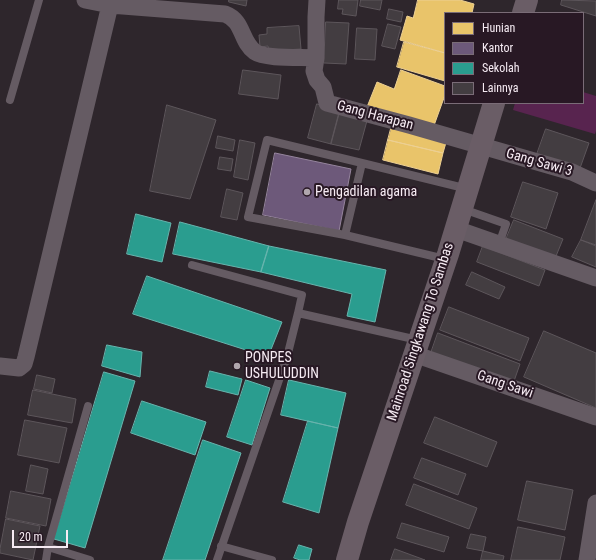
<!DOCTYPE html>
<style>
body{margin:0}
#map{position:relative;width:596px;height:560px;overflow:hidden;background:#2e262c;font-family:"Roboto Condensed",sans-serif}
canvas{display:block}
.legend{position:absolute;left:444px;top:12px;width:140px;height:92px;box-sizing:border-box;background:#281824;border:1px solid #7a6c77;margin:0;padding:5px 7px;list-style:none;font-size:12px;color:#f6ebf3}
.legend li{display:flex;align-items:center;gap:8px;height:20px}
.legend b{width:20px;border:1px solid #7a6c77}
.scale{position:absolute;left:12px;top:530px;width:56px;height:18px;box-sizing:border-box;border:2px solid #f6ebf3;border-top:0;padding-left:5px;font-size:12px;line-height:14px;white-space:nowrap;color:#f6ebf3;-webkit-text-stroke:3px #281824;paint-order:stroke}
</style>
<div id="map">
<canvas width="596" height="560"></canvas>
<ul class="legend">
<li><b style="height:11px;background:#e9c46a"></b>Hunian</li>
<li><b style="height:11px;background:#6d597a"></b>Kantor</li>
<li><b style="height:11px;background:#2a9d8f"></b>Sekolah</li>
<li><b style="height:11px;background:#433d41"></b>Lainnya</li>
</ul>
<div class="scale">20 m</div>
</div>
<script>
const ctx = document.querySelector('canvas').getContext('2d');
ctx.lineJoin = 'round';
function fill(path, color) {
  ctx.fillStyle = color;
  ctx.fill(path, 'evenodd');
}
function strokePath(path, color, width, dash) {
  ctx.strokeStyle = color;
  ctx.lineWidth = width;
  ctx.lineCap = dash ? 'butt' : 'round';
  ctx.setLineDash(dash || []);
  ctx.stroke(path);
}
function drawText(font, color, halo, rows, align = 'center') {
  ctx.font = font + ' "Roboto Condensed",sans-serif';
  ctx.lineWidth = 4;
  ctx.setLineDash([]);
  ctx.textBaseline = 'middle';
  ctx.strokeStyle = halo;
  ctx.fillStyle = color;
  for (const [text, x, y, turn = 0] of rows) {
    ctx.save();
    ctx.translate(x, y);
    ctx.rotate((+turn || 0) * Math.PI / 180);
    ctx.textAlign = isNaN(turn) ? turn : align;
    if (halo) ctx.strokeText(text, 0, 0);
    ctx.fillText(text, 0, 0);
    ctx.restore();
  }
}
const green = new Path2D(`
 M583,92L596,96V131L595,134L513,110L515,103H583Z`);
const homes = new Path2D(`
 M418,0H460L474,4L472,13H445V53L400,40L407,16L413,18Z
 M404,42L445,53V81L397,67Z
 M401,70L445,86V95L432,131L367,107L377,82L394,89Z
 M392,125L447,139L443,153L388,140Z
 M388,140L443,153L438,174L383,160Z`);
const offices = new Path2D(`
 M275,153L351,169L339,231L263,215Z`);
const schools = new Path2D(`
 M136,214L171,223L162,262L127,254Z
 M180,222L269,246L261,272L173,254Z
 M269,246L386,270L375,322L347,316L352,294L261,272Z
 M147,276L282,322L268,357L133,314Z
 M107,345L142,352L140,377L102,366Z
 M210,371L242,379L238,395L206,387Z
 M104,372L135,381L85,548L54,539Z
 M246,380L270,388L252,445L227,437Z
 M289,380L346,393L338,428L281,415Z
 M142,401L206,422L195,455L131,433Z
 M308,421L338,428L319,513L283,502Z
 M203,440L241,453L205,560H163Z
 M299,545L312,549L309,560H300L294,558Z`);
const building = new Path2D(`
 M229,0H247L246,6L229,2Z
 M339,0H358L356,16L342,14L343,9H338Z
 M361,0H382L380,10L360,6Z
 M562,0L596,1V16L561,5Z
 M389,9L403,12L401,22L387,19Z
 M326,22L349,23L346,64L324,63Z
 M388,24L401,27L395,49L382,46Z
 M299,26L301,49L269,51L268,46L260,47L259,35L267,34V28Z
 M357,28L377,29L375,60L355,59Z
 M243,70L281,75L278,99L239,94Z
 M317,104L340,110L331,144L308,138Z
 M167,105L216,120L190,199L150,191Z
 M340,110L368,117L359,150L331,144Z
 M546,129L589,143L579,171L536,157Z
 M218,136L235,140L233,151L216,148Z
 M240,140L255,143L248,180L234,177Z
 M220,157L233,159L231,171L218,169Z
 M523,182L558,193L546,229L511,217Z
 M227,189L243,193L237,220L221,217Z
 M596,200V245L581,240Z
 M514,220L563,239L554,261L505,242Z
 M581,240L596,246V267L572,257Z
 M483,246L545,270L539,286L477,262Z
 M472,272L505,287L499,299L466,285Z
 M449,307L529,338L520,361L440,330Z
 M544,331L596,353V408L524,377Z
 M438,333L520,364L513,384L431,353Z
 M37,375L55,379L52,393L34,389Z
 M33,390L76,399L72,423L28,415Z
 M435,417L497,442L487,467L424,443Z
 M25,420L67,428L59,463L18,455Z
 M422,458L466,474L458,495L414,478Z
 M31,465L48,469L43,494L26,491Z
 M527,481L573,490L565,530L518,520Z
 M414,484L477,508L469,529L406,505Z
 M11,491L51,499L46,526L6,518Z
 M6,519L40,526L33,560L0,553V549Z
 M402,523L449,537L444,552L397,538Z
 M518,527L565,537L560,560H511Z
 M471,534L486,537L483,551L467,548Z
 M395,549L425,560H391Z
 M483,551L504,556L503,560H481Z`);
const lane = new Path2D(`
 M10,100L39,0
 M463,209L506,224L499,244
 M345,235L248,217L267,140L362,163
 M445,259L345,235L362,163L468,189
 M192,265L302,295L298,313L418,340
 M88,406L48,547L90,560
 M221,546L272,560
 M46,560L48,547
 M217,560L287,357L298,313`);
const street = new Path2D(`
 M85,0L110,5L225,14C244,21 240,41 255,52C265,59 302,57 316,58
 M317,0L316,17V58L314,71L317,80L323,87L327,103L409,125L572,172L596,183
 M456,229L596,278
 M414,354L596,417
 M0,366L19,368L24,364L26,357L110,5
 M587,560L596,503`);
const secondary = new Path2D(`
 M523,13L527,0
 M347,560L358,522L448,254L494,103`);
const markers = [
 [307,192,4,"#b0a6ad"],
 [237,366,4,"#b0a6ad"]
];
const streetNames = [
 ["Gang Harapan",375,116,15],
 ["Gang Sawi 3",539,163,16],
 ["Mainroad Singkawang To Sambas",421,332,-72],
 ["Gang Sawi",505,385,19]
];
const poiNames = [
 ["Pengadilan agama",315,192],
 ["PONPES",245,358],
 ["USHULUDDIN",245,374]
];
fill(green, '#58244f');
fill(homes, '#e9c46a');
strokePath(homes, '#edd093', 1);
fill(offices, '#6d597a');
strokePath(offices, '#96859e', 1);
fill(schools, '#2a9d8f');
strokePath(schools, '#67b4ad', 1);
fill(building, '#433d41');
strokePath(building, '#5d565b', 1);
strokePath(lane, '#655b63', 8);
strokePath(street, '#655b63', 17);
strokePath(secondary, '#6a5d66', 22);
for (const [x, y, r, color] of markers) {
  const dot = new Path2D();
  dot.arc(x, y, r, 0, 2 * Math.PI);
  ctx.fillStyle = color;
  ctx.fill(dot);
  strokePath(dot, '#281824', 1.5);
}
drawText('14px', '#f6ebf3', '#281824', streetNames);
drawText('14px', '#f6ebf3', '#281824', poiNames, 'left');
</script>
